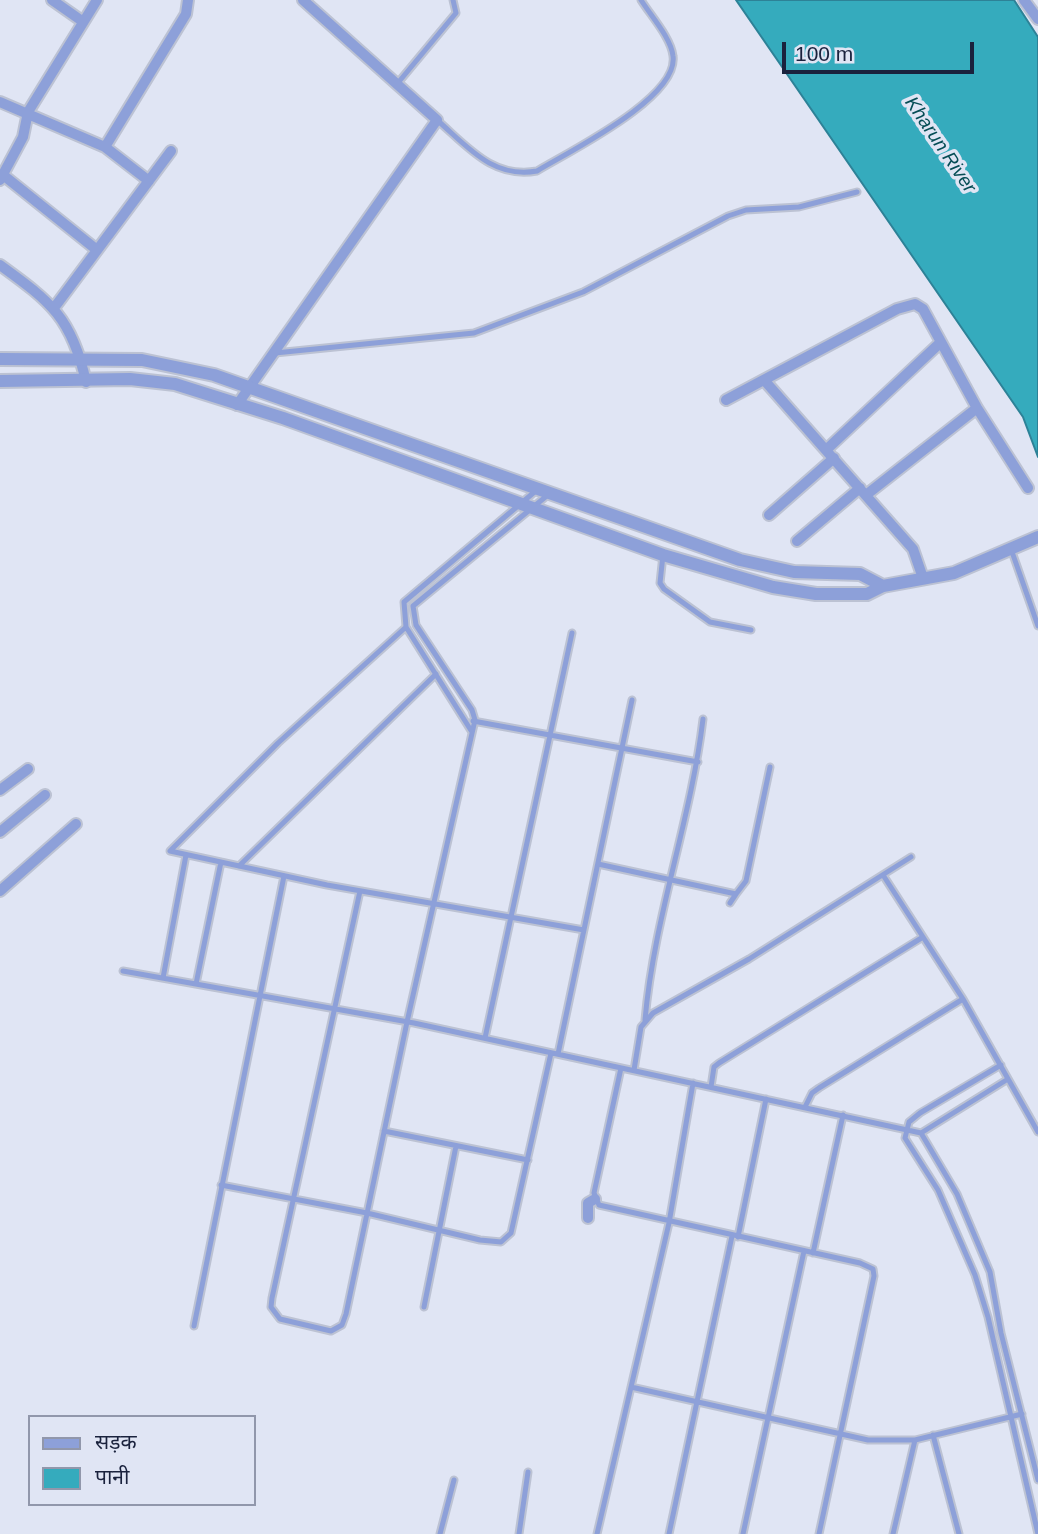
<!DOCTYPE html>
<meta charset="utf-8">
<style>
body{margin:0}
#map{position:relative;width:1038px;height:1534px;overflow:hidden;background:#e0e5f4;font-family:Helvetica,"Noto Sans Devanagari",sans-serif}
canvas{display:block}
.legend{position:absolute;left:28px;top:1415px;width:228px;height:91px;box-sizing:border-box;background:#e0e5f4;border:2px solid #9197ab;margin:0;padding:9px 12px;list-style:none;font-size:21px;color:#1a223d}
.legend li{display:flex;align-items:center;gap:14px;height:35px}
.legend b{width:35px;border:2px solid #9197ab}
.scale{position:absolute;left:782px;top:42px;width:192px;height:32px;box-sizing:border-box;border:4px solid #1a223d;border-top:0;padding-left:9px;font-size:21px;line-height:24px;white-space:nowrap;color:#1a223d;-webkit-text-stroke:5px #e0e5f4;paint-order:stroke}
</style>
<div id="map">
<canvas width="1038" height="1534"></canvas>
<ul class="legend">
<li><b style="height:9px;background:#8da0d9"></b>सड़क</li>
<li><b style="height:19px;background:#35abbd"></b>पानी</li>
</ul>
<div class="scale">100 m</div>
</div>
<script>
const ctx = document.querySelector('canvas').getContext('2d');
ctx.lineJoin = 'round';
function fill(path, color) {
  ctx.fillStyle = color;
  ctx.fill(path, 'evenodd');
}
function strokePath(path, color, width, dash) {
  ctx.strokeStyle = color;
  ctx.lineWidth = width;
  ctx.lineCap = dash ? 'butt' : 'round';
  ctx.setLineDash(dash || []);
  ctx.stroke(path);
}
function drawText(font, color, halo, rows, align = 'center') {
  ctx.font = font + ' Helvetica,sans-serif';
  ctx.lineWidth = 7;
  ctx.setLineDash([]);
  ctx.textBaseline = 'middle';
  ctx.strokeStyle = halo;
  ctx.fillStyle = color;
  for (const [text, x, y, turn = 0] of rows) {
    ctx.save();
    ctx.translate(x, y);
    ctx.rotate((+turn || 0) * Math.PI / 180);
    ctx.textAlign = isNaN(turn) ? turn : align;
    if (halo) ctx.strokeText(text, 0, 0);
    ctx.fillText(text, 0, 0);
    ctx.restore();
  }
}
const water = new Path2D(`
 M736,0H1014L1038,37V457L1023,417Z`);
const service = new Path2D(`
 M397,84L456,13L453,0
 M437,120C468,147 493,179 537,171C568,152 679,98 673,56C671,38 651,16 641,0
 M275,353L474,333L583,292L728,216L746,210L799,207L857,192
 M1011,549L1038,626
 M663,555L660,583L664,589L710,622L751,630
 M406,627L278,743L170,851L327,885L584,930
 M473,721L698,762
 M472,732L406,627L404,602L538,489
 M598,864L736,894L746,881L770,767
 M239,866L436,674
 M883,875L963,999L1038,1132
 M360,891L272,1298L271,1307L280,1319L331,1331L342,1325L346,1314L407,1022L475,720L472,710L416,625L413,606L549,494
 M730,903L736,894
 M123,971L414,1023L921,1133
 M163,978L186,855
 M196,984L221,862
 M645,1020C654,917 691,820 703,719
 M485,1038L572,633
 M558,1054L632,700
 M1001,1065L920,1113L909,1122L905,1138L938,1190L975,1275L988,1317L1038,1534
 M621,1068L594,1193L599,1205L860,1263L873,1269L874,1276L819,1534
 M634,1070L641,1027L653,1013L749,959L911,857
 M1008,1079L921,1133L957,1194L990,1272L1001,1333L1038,1480
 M711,1087L714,1067L719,1063L923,937
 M805,1107L812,1093L819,1088L963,999
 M384,1131L528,1160
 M221,1185L367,1213L480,1240L501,1242L511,1233L551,1053
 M738,1237L766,1099
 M813,1253L843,1115
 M424,1307L456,1146
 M194,1326L284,876
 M631,1387L868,1440H915L1022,1414
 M933,1435L959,1534
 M440,1534L454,1480
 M519,1534L528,1472
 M597,1534L669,1223L693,1083
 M669,1534L732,1236
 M743,1534L804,1251
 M893,1534L915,1440`);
const minor = new Path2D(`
 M52,0L82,21
 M1024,0L1038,19
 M0,102L105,147L149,181
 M105,147L186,14L188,0
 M3,175L97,250
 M0,180L23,137L28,112L97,0
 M0,265C51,302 72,318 86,382
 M54,308L171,151
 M764,380L913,549L923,578
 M726,400L897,309L915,304L923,309L977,408L1028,488
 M237,405L437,120L303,0
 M826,450L941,342
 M866,495L977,408
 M769,515L834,458
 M797,541L860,488
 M0,790L28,769
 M0,832L45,795
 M0,891L76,824
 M588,1218V1203L595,1199`);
const tertiary = new Path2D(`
 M0,359L142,360L214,375L740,560L794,572L860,574L883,586
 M0,381L130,379L175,384L283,418L663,555L773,587L816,594H867L883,586L954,573L1038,537`);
const waterNames = [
 ["Kharun River",940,145,56]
];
fill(water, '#35abbd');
strokePath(water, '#2d8297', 2);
strokePath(service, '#bcc2d3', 9);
strokePath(minor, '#bcc2d3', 14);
strokePath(tertiary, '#bcc2d3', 16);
strokePath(service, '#8da0d9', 5);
strokePath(minor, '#8da0d9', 10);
strokePath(tertiary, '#8da0d9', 12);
drawText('italic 19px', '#064d56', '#e0e5f4', waterNames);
</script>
